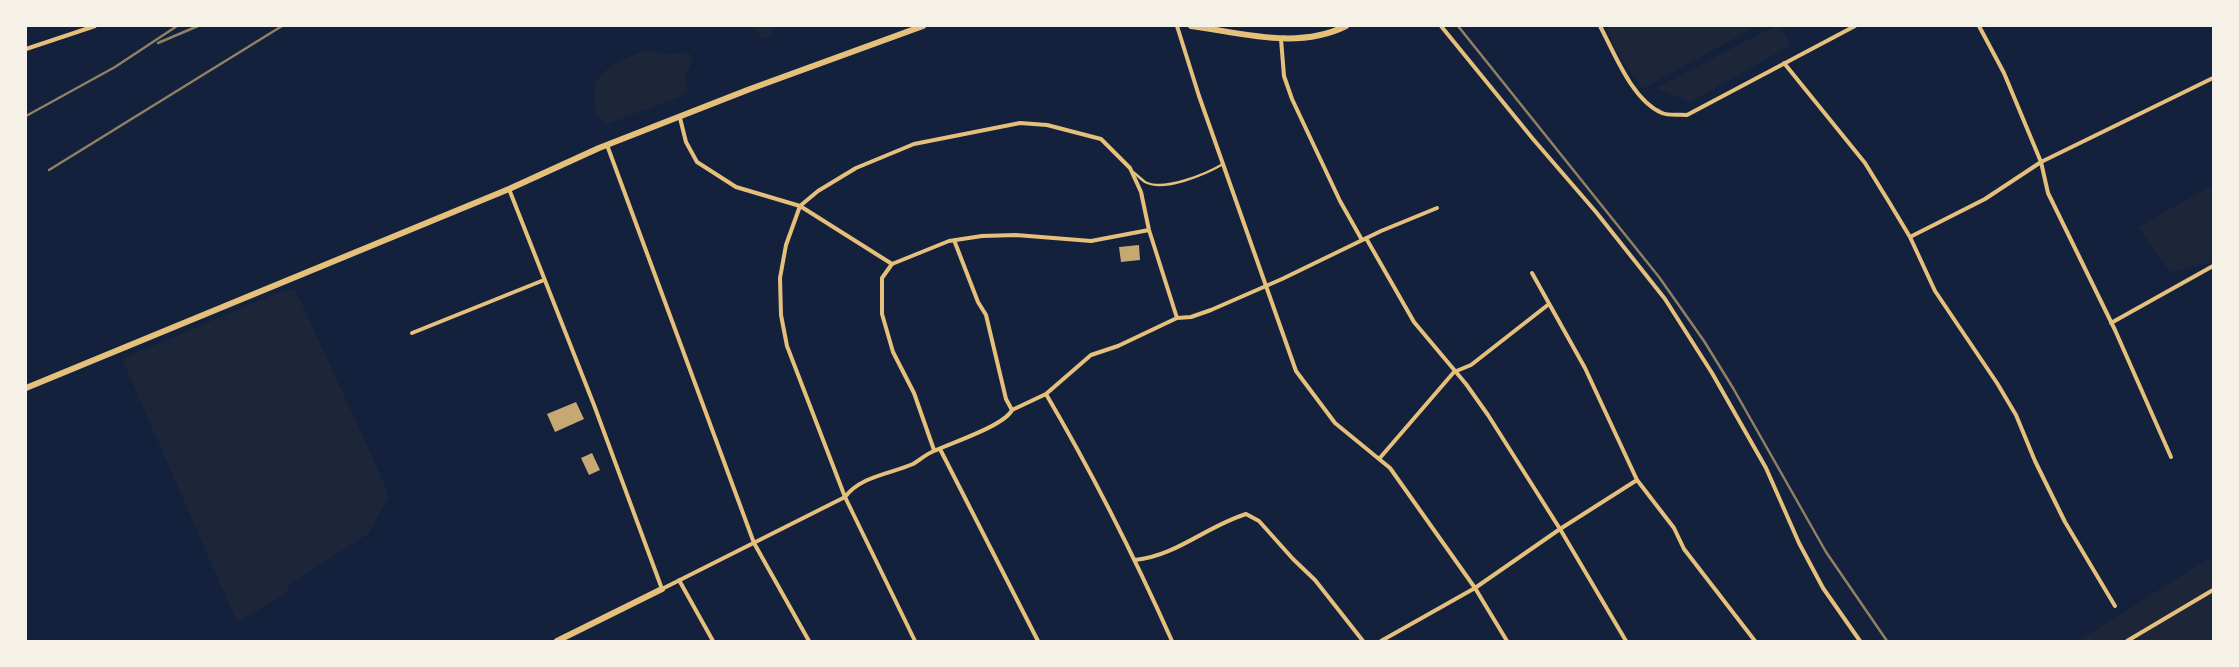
<!DOCTYPE html>
<style>
body{margin:0}
#map{position:relative;width:2239px;height:667px;overflow:hidden;background:#14213d;font-family:Helvetica,sans-serif}
canvas{display:block}
.frame{position:absolute;inset:0;border:27px solid #f6f1e7;pointer-events:none}
</style>
<div id="map">
<canvas width="2239" height="667"></canvas>
<div class="frame"></div>
</div>
<script>
const ctx = document.querySelector('canvas').getContext('2d');
ctx.lineJoin = 'round';
function fill(path, color) {
  ctx.fillStyle = color;
  ctx.fill(path, 'evenodd');
}
function strokePath(path, color, width, dash) {
  ctx.strokeStyle = color;
  ctx.lineWidth = width;
  ctx.lineCap = dash ? 'butt' : 'round';
  ctx.setLineDash(dash || []);
  ctx.stroke(path);
}
const green = new Path2D(`
 M753,26H772L771,36L763,39Z
 M1606,26H1757L1642,89L1615,49Z
 M1775,26H1781L1791,45L1690,102L1656,88Z
 M647,50L668,54L684,52L690,54L693,59L685,77L688,88L682,96L607,124L597,117C595,107 592,93 596,83C604,65 631,56 647,50Z
 M2213,185V262L2170,272L2138,227Z
 M295,289L376,465L389,497L368,534L288,585L287,593L237,622L122,359L280,292Z
 M2209,558L2213,565V641H2078Z`);
const building = new Path2D(`
 M1139,245L1140,260L1121,262L1119,247Z
 M576,402L584,419L555,432L547,414Z
 M592,453L600,470L589,475L581,458Z`);
const service = new Path2D(`
 M1133,172C1137,175 1141,179 1145,182C1164,192 1206,174 1223,164`);
const minor = new Path2D(`
 M1177,26L1199,96L1296,371L1335,423L1390,468L1475,588L1507,641
 M1441,26L1533,139L1596,212L1665,299L1712,373L1766,468L1799,543L1823,588L1860,641
 M1600,26C1615,54 1632,100 1662,113C1669,116 1680,114 1687,115L1855,26
 M1979,26L2004,73L2041,162L2048,193L2115,330L2171,457
 M1281,39L1284,76L1292,99L1340,201L1362,240
 M26,49L95,26
 M1784,63L1865,163L1889,202L1910,237L1935,291L1997,383L2016,415L2035,461L2065,522L2115,606
 M680,118L686,142L697,162L736,187L800,206L892,264
 M607,145L754,543L809,641
 M509,189L594,405L662,589L845,497C861,476 890,474 913,464C920,460 926,454 934,451C951,443 1004,426 1012,410L1046,394L1091,355L1118,346L1177,318L1191,317L1211,310L1282,279L1381,231L1437,208
 M1910,237L1985,199L2041,162L2213,78
 M1366,238L1414,322L1466,384L1488,415L1560,529L1626,641
 M954,240L978,302L986,315L1006,399L1012,410
 M1532,273L1585,368L1637,480L1674,528L1684,549L1755,641
 M2111,323L2213,266
 M412,333L544,280
 M1046,394C1093,474 1134,556 1172,641
 M940,449L1038,641
 M934,450L914,393L893,352L882,314V278L892,264L949,241L982,236L1016,235L1091,241L1149,230
 M1379,459L1454,372L1471,365L1549,304
 M1135,560C1176,556 1207,526 1246,514L1259,521L1293,559L1315,580L1363,641
 M679,580L713,641
 M915,641L845,497L787,346L781,315L780,278L786,245L800,206L818,191L856,168L914,144L1020,123L1047,125L1101,139L1130,168L1141,192L1149,230L1177,318
 M1381,641L1475,588L1560,529L1637,480
 M2127,641L2213,590`);
const tertiary = new Path2D(`
 M1191,26C1242,33 1298,50 1346,26
 M26,388L509,189L599,148L750,89L923,26
 M557,641L662,589`);
const rail = new Path2D(`
 M1458,26L1659,277L1704,341L1733,388L1826,552L1887,641
 M158,43L198,26
 M26,116L115,67L177,26
 M49,170L282,26`);
fill(green, '#1d2539');
fill(building, '#c6a872');
strokePath(service, '#e5c07b', 2.5);
strokePath(minor, '#e5c07b', 4);
strokePath(tertiary, '#e5c07b', 6);
strokePath(rail, '#918062', 2.5);
</script>
